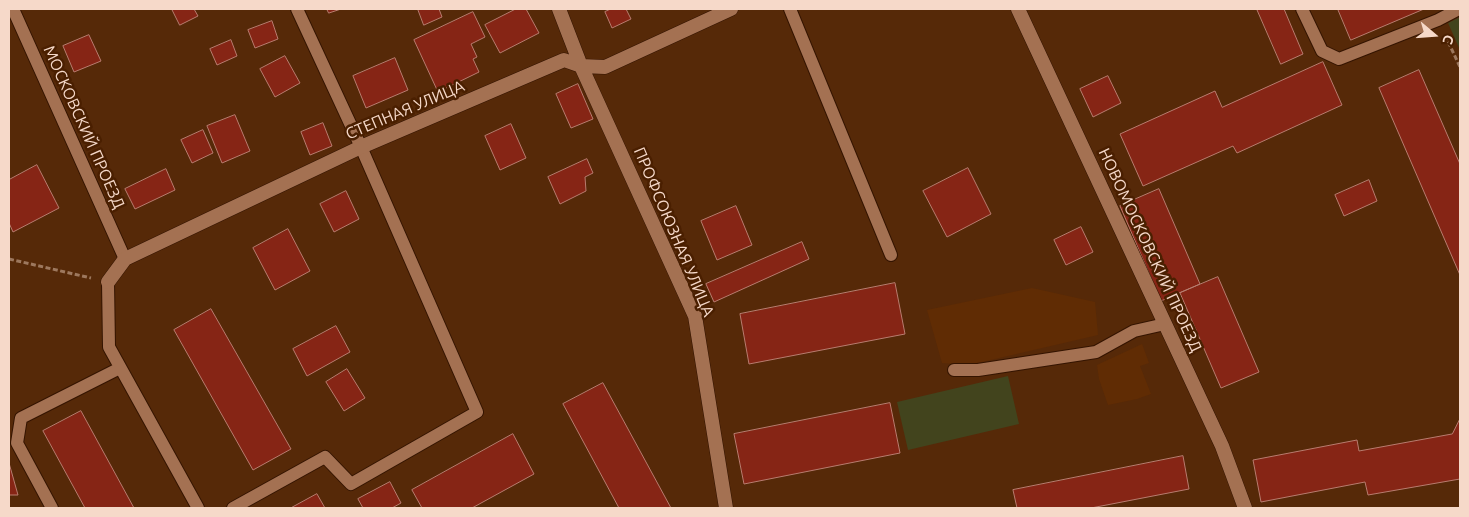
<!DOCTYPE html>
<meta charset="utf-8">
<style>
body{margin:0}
#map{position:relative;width:1469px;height:517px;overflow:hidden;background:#562908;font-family:Ubuntu,sans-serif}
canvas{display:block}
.frame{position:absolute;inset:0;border:10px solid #f6d9c9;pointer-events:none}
.north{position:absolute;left:1409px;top:10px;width:50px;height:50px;-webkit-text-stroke:4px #4a1f00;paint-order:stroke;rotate:108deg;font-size:14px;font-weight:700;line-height:20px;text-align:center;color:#f6d9c9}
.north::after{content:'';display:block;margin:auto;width:18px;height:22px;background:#f6d9c9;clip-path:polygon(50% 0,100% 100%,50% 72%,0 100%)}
</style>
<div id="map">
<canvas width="1469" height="517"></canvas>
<div class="frame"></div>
<div class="north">С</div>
</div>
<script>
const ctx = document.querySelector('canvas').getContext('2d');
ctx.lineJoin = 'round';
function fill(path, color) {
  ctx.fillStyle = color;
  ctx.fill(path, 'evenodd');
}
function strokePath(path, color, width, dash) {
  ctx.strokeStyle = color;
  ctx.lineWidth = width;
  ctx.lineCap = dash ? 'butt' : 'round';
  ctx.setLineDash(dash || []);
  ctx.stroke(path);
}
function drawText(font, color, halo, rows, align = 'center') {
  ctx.font = font + ' Ubuntu,sans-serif';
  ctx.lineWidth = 5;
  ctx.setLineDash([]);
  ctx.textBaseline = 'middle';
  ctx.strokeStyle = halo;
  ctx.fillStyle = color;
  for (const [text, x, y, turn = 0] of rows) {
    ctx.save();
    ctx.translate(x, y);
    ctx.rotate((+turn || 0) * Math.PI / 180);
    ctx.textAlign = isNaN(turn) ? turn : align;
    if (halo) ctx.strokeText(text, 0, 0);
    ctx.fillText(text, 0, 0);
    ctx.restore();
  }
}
const built = new Path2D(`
 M1032,288L1095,302L1098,335L969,365L942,363L927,310Z
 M1142,344L1149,363L1140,366L1151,394L1137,399L1108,405L1099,379L1097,365Z`);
const green = new Path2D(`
 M1460,17V50L1448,23Z
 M1008,376L1019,424L908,450L897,402Z`);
const building = new Path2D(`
 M172,9H194L198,16L180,25Z
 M327,9H341L329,13Z
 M418,9H439L442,17L424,25Z
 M516,9H526L539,33L500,53L485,25Z
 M611,9H626L631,19L612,28L605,12Z
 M1257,9H1284L1303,54L1281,64Z
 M1338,9H1424L1351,40Z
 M473,12L485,37L471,44L477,57L473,59L479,72L438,92L414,40Z
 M272,21L278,39L255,48L248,30Z
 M89,35L101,61L74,72L63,46Z
 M231,40L237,56L217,65L210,49Z
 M285,56L300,83L275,97L260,69Z
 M395,58L408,90L366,108L353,76Z
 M1323,62L1342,105L1237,153L1233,146L1143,186L1120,134L1215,91L1222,107Z
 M1419,70L1460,164V275L1379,88Z
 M1108,76L1121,103L1093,117L1080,89Z
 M578,84L593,119L571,128L556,94Z
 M235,115L250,151L222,163L207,126Z
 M323,123L332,146L310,155L301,132Z
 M511,124L526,158L500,170L485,136Z
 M203,130L213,153L192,163L181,140Z
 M587,159L593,173L585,177L586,191L560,204L548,177Z
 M37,165L59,208L13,232L9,223V180Z
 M968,168L991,214L947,237L923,191Z
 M166,169L175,190L135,209L125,189Z
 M1369,180L1377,201L1344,216L1335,195Z
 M1159,189L1200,284L1161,301L1120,206Z
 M346,191L359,219L334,232L320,204Z
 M736,206L752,245L717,260L701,221Z
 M1081,227L1093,252L1066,265L1054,240Z
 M288,229L310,271L275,290L253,248Z
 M802,242L809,259L714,302L706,284Z
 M1218,277L1259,372L1221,388L1180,293Z
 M895,283L905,334L749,364L740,314Z
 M211,309L291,449L253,470L174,330Z
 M336,326L350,352L307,376L293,349Z
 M347,369L365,398L344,411L326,382Z
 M603,383L671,508H619L563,404Z
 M890,403L900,453L744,484L734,434Z
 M81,411L134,508H85L43,431Z
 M1460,419V479L1368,495L1365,482L1261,502L1253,460L1357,440L1359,451L1452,434Z
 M513,434L534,474L472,508H422L412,490Z
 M1183,456L1189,489L1091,508H1017L1013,490Z
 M9,463L18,495H9Z
 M390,482L401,503L392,508H363L358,499Z
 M317,494L325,508H291Z`);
const path = new Path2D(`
 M1445,35L1460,67
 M9,259L91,278`);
const service = new Path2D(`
 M13,9L125,259
 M790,9L891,255
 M1302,9L1322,51L1339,59L1438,20L1459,9
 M108,282L109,347L198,508
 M954,370H978L1096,352L1134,331L1165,324
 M52,508L17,443L21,418L120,368
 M233,508L325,457L351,484L477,412L361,147L297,9`);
const minor = new Path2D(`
 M559,9L581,66L695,316L726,508
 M1018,9L1222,446L1245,508
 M108,282L125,259L361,147L564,60L581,66L605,67L731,9`);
const streetNames = [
 ["СТЕПНАЯ УЛИЦА",405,110,-23],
 ["МОСКОВСКИЙ ПРОЕЗД",84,127,66],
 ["ПРОФСОЮЗНАЯ УЛИЦА",674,232,67],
 ["НОВОМОСКОВСКИЙ ПРОЕЗД",1150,250,65]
];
fill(built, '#602c04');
fill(green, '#42441d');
fill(building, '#862515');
strokePath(building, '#b87c6f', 1);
strokePath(service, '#341400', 14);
strokePath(minor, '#341400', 15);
strokePath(path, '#9d785e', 3, [5, 2.5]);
strokePath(service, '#a47152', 12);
strokePath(minor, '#a47152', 14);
drawText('16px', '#f6d9c9', '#4a1f00', streetNames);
</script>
